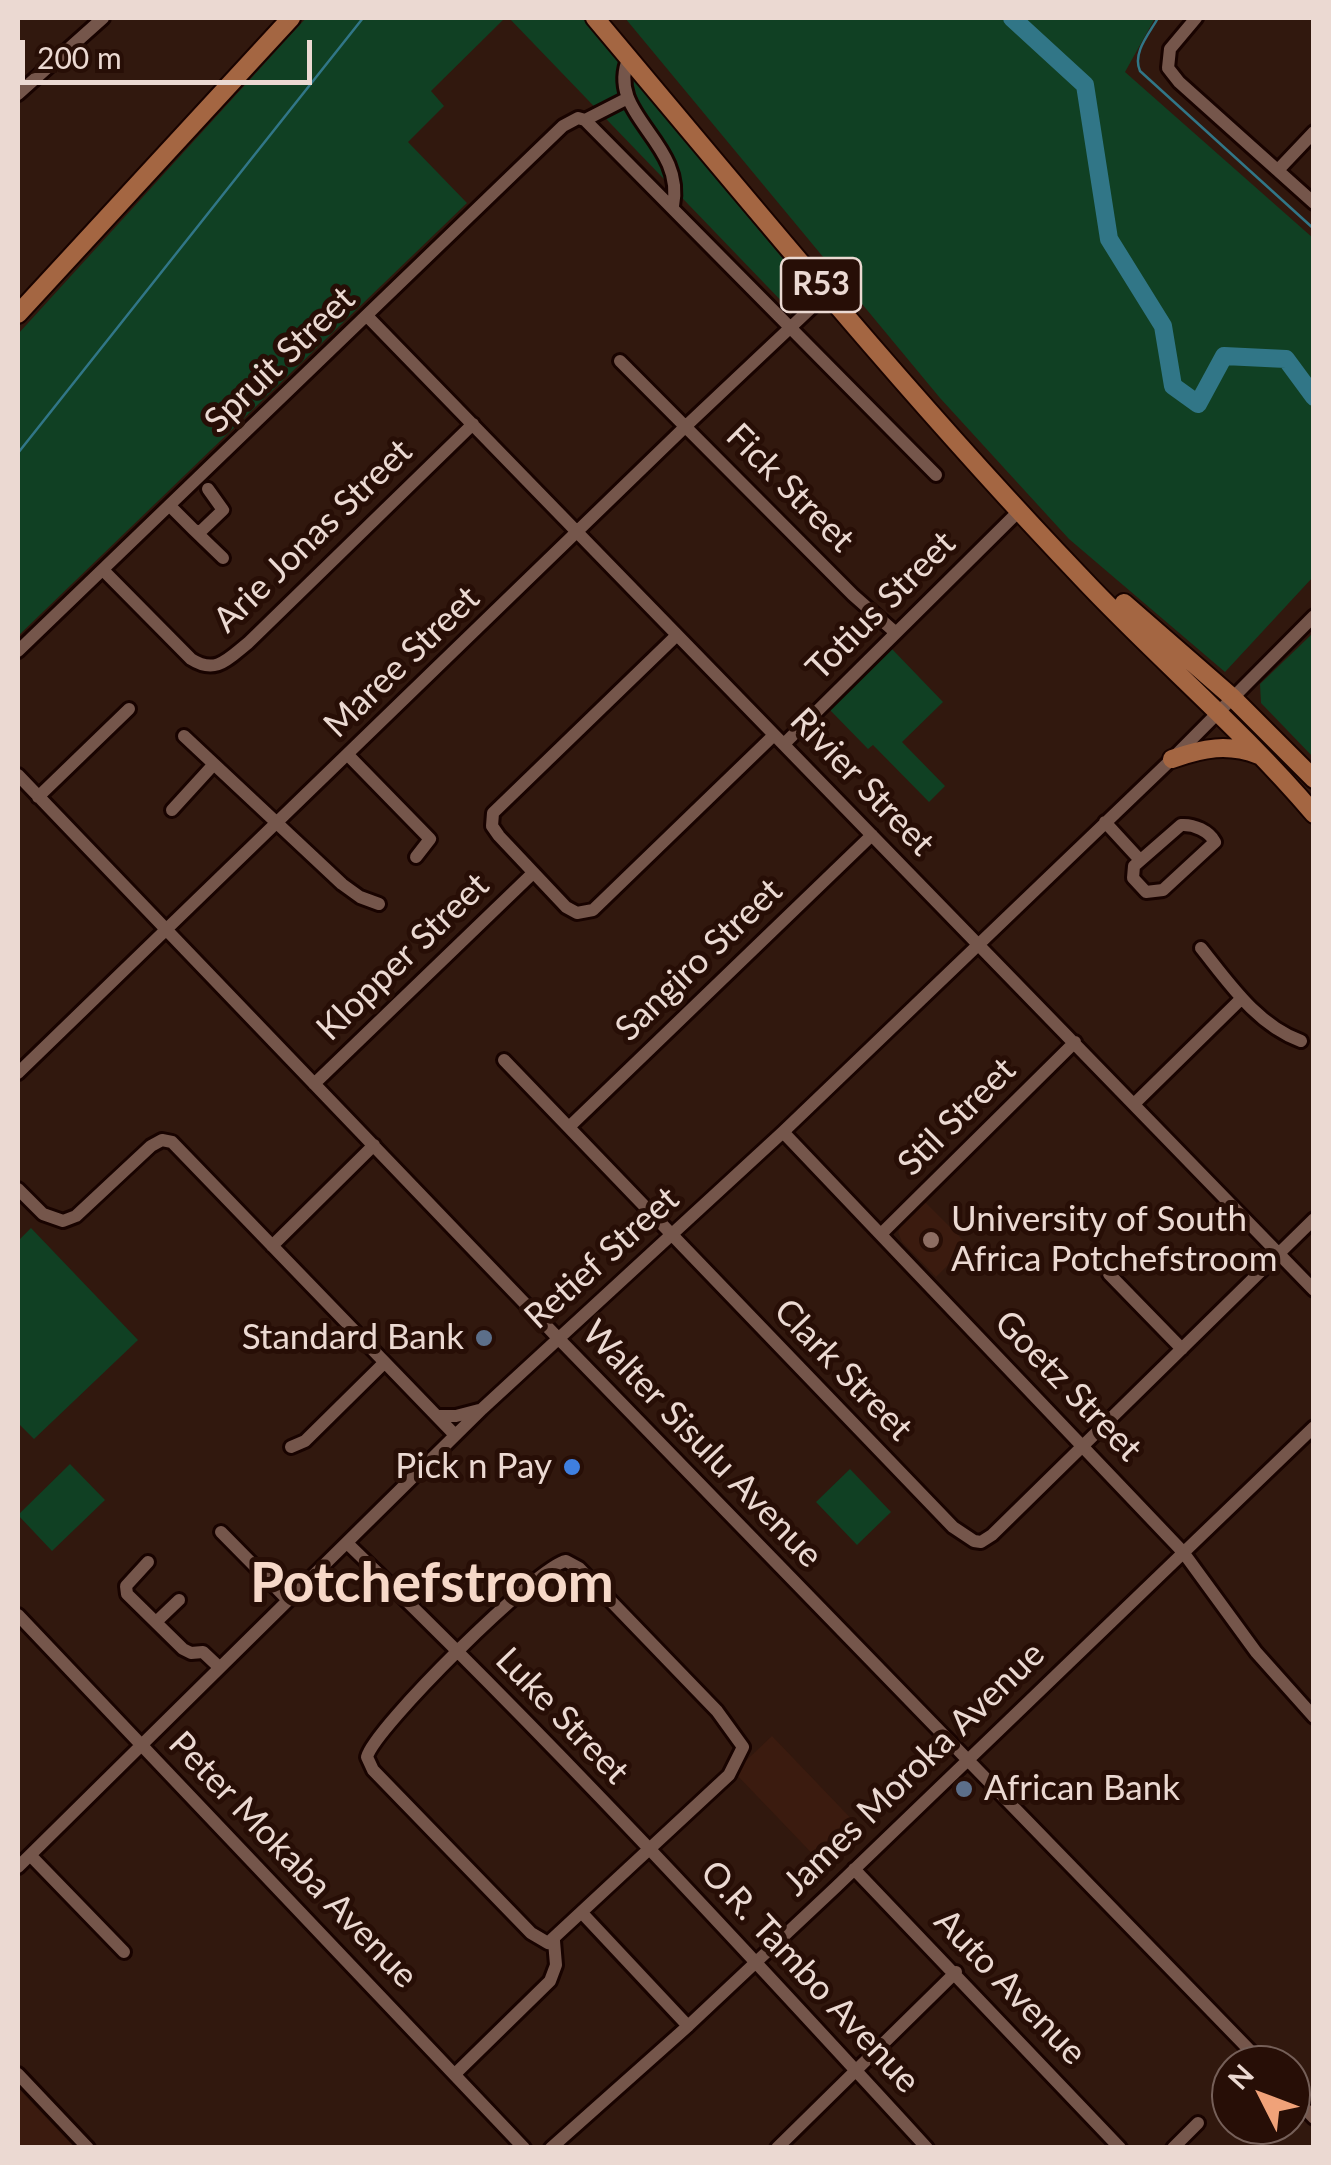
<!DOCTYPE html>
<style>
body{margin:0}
#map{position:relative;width:1331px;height:2165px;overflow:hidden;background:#31180e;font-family:Lato,sans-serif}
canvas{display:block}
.frame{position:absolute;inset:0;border:20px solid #ebd9d2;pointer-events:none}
.north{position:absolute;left:1211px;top:2045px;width:100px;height:100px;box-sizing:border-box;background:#270e06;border:2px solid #755f58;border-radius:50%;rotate:312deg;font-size:28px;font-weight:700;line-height:40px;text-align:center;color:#ebd9d2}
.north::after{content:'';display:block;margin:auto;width:35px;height:45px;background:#f0a279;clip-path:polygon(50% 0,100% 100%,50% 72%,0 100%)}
.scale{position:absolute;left:20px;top:40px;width:292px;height:45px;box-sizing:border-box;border:5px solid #ebd9d2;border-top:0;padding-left:12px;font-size:30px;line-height:35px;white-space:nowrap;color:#ebd9d2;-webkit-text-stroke:8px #270e06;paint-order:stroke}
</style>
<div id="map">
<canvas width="1331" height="2165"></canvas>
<div class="frame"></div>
<div class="north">N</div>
<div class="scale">200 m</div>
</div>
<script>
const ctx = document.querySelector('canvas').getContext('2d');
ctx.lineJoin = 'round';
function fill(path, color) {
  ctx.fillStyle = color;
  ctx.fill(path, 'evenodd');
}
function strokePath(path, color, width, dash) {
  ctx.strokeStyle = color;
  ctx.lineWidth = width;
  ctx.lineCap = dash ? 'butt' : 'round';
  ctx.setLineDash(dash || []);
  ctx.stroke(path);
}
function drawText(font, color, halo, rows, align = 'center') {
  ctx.font = font + ' Lato,sans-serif';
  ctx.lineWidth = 10;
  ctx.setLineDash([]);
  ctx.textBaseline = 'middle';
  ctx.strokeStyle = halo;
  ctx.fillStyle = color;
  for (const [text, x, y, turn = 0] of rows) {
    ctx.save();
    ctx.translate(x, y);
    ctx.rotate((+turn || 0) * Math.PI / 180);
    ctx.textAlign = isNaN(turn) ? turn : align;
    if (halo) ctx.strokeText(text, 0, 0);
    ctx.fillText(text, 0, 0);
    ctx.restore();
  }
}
const built = new Path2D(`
 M924,1201L968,1245L936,1277L902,1242L898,1232L902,1222Z
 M772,1736L863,1831L825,1867L734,1772Z
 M18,2088L74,2147H18Z`);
const green = new Path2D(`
 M306,18H505L431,91L444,106L408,142L467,203L18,636V334Z
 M509,18H583L810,291L790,310Z
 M625,18H1155L1125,72L1313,238V577L1225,672L1069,539L940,398Z
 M1313,633V757L1261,703L1260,684Z
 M892,649L943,702L902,742L945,786L929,802L873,745L868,749L830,710Z
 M31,1228L138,1340L34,1439L18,1423V1241Z
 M70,1464L105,1500L52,1551L18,1515Z
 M850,1469L891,1512L857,1545L816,1502Z`);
const stream = new Path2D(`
 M1158,18C1149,34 1132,53 1140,71L1314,229
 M18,453L363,18`);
const river = new Path2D(`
 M1012,18L1085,85L1109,239L1163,326L1173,386L1198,404L1224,356L1286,359L1314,397`);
const minor = new Path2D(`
 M1196,18L1170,49L1168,68L1179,82L1314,203
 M629,57C604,115 686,141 673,206
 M18,94L103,18
 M585,120L936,475
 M1278,170L1314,132
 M368,317L1314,1290
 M620,361L853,595L896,633
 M170,506L194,530L200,532L223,510L208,489
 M194,530L223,558
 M103,570L191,659C216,675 228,659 248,643L473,424
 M677,635L493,813L492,826L499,836L566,907L577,913L593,910L774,735
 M18,651L563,126L578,118L585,120L628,98
 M184,736L342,884L360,897L379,904
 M784,744L1020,510
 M348,755L430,839L416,857
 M18,775L558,1338L1264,2065
 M38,797L129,709
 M172,810L214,764
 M1105,822L1140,860
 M1181,825C1194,824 1209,831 1215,842L1163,890L1146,892L1133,878L1134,866Z
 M1201,948C1229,983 1257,1025 1301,1041
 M504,1060L953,1527L974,1541L981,1542L992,1535L1314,1219
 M18,1073L686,426L827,293
 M314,1084L533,873
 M1134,1104L1241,999
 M569,1127L872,835
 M783,1132L1183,1552L1256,1652L1314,1717
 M18,1189L43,1214L63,1221L76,1216L151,1146L162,1140L172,1142L455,1435
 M881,1234L1075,1042
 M272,1246L374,1145
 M1109,1274L1182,1349
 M437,1416H456L479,1410
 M291,1447L305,1441L383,1364
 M221,1532L288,1600
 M347,1543C549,1737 738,1942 927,2148
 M566,1561L579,1568L717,1711L743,1747L729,1775L548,1943L531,1933L373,1770L367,1757C374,1728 539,1565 566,1561Z
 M148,1562L126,1586L127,1594L183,1649L191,1653L203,1652L219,1667
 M18,1615L524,2148
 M156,1622L179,1600
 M30,1855L124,1952
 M18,1867L482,1409L783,1132L1172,759L1314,616
 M854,1869L1120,2148
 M583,1914L688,2026
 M18,2074L88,2148
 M455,2074L550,1981L556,1965L554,1941
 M1291,2094L1314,2118
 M551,2148L688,2026L836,1887L1314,1427
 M777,2148L956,1972
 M1173,2148L1198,2123`);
const major = new Path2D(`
 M595,18C754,207 910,398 1081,577C1157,658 1242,729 1314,814
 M18,314L291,18
 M1124,603L1233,698L1314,779
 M1172,759C1203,748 1228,743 1259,755`);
const markers = [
 [931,1240,10,"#8d6e63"],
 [484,1338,10,"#5c6f8a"],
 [572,1467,10,"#3f7fe0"],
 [964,1789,10,"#5c6f8a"]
];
const shields = [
 [821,285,80]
];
const shieldNames = [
 ["R53",821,285]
];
const streetNames = [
 ["Spruit Street",280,360,-44],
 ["Fick Street",790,488,45],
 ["Arie Jonas Street",313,536,-44],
 ["Totius Street",881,606,-45],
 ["Maree Street",402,662,-44],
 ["Rivier Street",862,782,46],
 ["Klopper Street",403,957,-44],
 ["Sangiro Street",699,960,-44],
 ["Stil Street",957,1117,-45],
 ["Retief Street",602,1258,-42],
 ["Clark Street",843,1370,46],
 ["Goetz Street",1068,1386,46],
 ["Walter Sisulu Avenue",702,1444,46],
 ["Luke Street",562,1716,46],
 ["James Moroka Avenue",914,1769,-44],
 ["Peter Mokaba Avenue",293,1860,46],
 ["O.R. Tambo Avenue",810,1977,47],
 ["Auto Avenue",1010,1987,46]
];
const poiNames = [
 ["University of South",951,1220],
 ["Africa Potchefstroom",951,1260],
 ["Standard Bank",464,1338,"right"],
 ["Pick n Pay",552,1467,"right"],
 ["African Bank",984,1789]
];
const townNames = [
 ["Potchefstroom",432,1584]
];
fill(built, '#3b1b0f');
fill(green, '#104023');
strokePath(stream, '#317687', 2.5);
strokePath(river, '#317687', 18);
strokePath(minor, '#180300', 18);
strokePath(major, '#180300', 22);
strokePath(minor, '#75564b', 12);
strokePath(major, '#a46642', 18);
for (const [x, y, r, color] of markers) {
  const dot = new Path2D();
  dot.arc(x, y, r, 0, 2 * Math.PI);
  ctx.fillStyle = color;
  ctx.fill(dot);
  strokePath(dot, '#270e06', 4);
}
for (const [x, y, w] of shields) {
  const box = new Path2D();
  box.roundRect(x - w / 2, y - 27, w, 54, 8);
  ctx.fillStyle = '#270e06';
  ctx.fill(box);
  strokePath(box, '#ebd9d2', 2.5);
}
drawText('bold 32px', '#ebd9d2', null, shieldNames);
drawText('35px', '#ebd9d2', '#270e06', streetNames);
drawText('35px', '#ebd9d2', '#270e06', poiNames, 'left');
drawText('bold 55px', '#f6d8c8', '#270e06', townNames);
</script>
